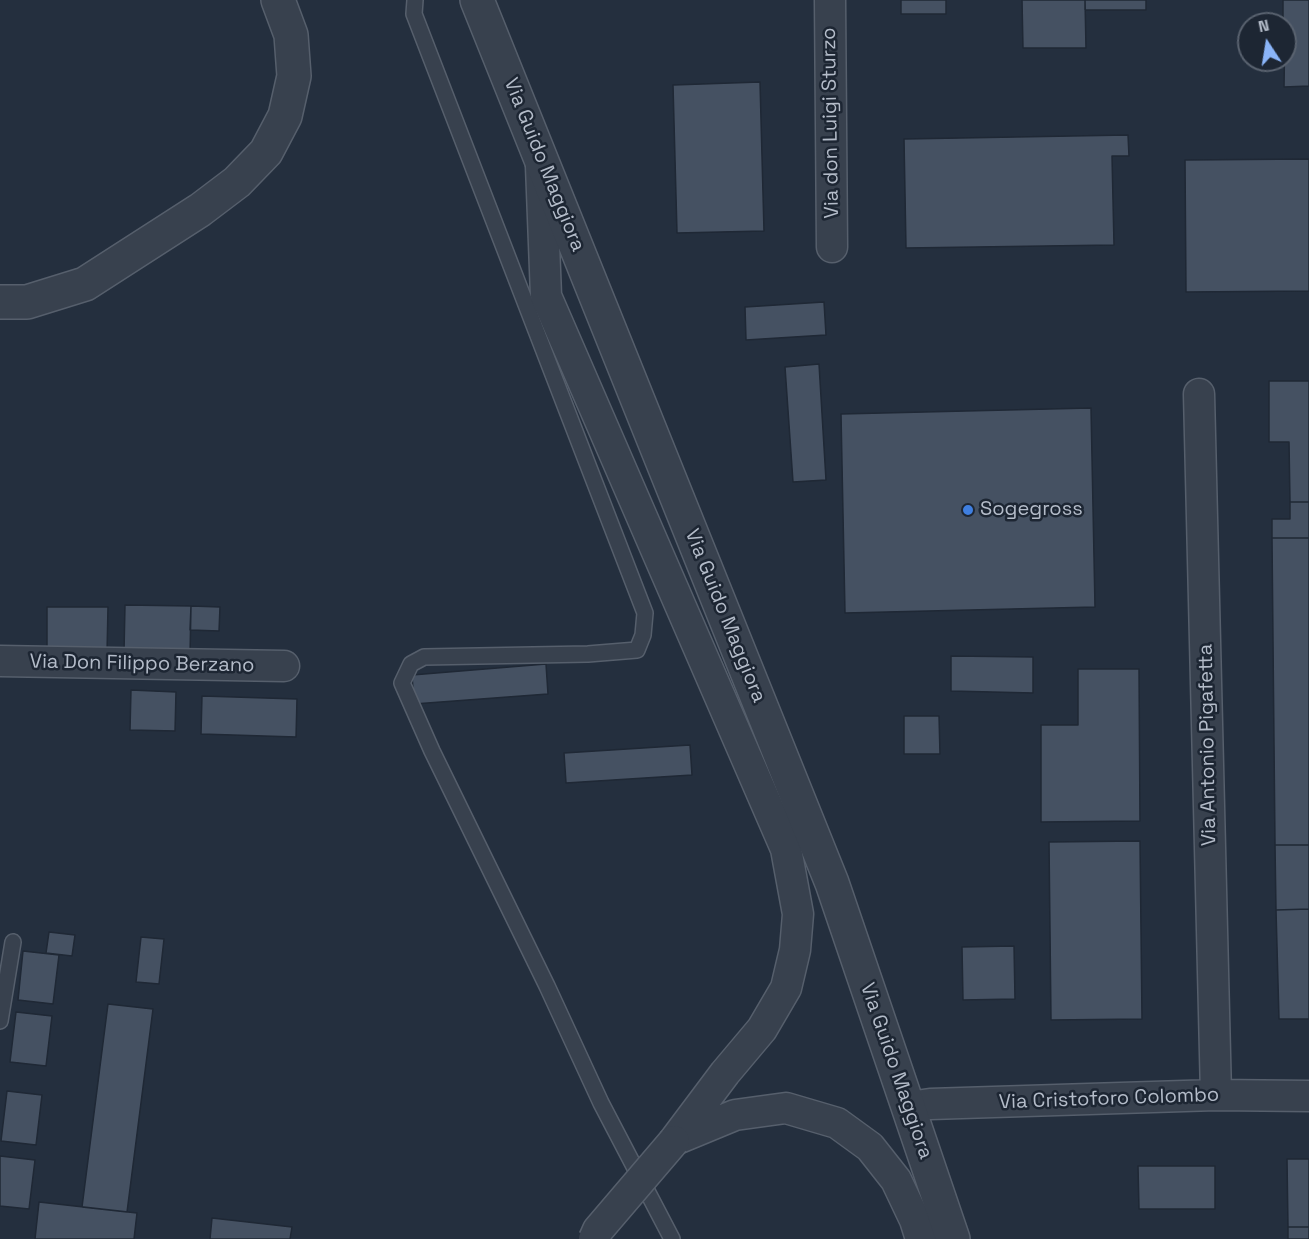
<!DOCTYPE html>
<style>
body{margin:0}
#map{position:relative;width:1309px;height:1239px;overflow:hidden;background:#242f3e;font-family:"Space Grotesk",sans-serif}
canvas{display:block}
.north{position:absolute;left:1237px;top:12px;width:60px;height:60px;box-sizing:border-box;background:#1d2633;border:2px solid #59626f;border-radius:50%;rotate:348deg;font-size:16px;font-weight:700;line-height:24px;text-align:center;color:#b4bcc9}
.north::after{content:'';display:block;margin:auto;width:21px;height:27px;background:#8ab4f8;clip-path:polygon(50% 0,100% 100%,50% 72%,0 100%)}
</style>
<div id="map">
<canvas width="1309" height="1239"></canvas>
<div class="north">N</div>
</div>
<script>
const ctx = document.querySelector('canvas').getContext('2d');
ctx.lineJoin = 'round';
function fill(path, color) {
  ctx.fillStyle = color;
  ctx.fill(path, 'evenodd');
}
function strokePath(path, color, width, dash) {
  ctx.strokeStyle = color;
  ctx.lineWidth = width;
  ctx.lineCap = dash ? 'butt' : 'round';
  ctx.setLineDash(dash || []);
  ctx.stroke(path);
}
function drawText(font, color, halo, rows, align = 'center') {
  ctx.font = font + ' "Space Grotesk",sans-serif';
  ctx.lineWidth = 5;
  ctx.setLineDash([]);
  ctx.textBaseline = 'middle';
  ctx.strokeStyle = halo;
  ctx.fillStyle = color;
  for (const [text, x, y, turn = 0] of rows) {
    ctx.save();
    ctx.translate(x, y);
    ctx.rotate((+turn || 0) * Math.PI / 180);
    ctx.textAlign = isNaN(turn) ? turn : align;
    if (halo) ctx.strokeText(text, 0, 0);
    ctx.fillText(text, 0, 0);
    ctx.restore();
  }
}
const building = new Path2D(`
 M901,0H946V14H901Z
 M1022,0H1085L1086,48H1023Z
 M1085,0H1146V10H1085Z
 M1283,0H1309V86L1284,87L1285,24H1283Z
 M760,82L764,231L677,233L673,85Z
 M1128,135L1129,156H1112L1114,245L906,248L904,139Z
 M1309,159V291L1186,292L1185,160Z
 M824,302L826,335L746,340L745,307Z
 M819,364L826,480L793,482L785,367Z
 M1269,381H1309V502H1290L1289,442H1269Z
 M1091,408L1095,607L845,613L841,414Z
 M1290,502H1309V538H1272V519H1290Z
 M1272,538H1309V845H1275Z
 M125,605L191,606L190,655L124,652Z
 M191,606L220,607L219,631L190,630Z
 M47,607H108L107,653L47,652Z
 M951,656L1033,657V693L951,691Z
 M546,664L548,694L414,704L412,675Z
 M1078,669H1139L1140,821L1041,822V725H1078Z
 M131,690L176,692L175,731L130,730Z
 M202,696L297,699L296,737L201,734Z
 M904,716H939L940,754H904Z
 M690,745L692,775L566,783L564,753Z
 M1140,841L1142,1019L1051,1020L1049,842Z
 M1275,845H1309V909L1276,910Z
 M1309,909V1019H1279L1276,910Z
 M49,932L75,935L72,956L46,953Z
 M141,937L164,939L159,984L136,982Z
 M1014,946L1015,999L963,1000L962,947Z
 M23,951L59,955L53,1004L18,1000Z
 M108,1004L153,1009L127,1212L82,1207Z
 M16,1012L52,1016L46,1066L10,1062Z
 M7,1091L42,1095L36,1145L1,1141Z
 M0,1156L35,1160L29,1209L0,1206Z
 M1287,1159H1309V1227H1288Z
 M1138,1166H1215V1209H1139Z
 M39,1202L137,1213L134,1239H35Z
 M212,1218L292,1227L290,1239H210Z
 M1288,1227H1309V1239H1288Z`);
const service = new Path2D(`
 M415,0L414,14L645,613L643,635L637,650L588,654L424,657L411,664L402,683L432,751L547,986L601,1103L672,1239
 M0,1021L13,942`);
const minor = new Path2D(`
 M830,0L832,247
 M541,166L546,296L786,849L798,914L795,950L786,988L762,1029L725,1073L674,1141
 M1199,394L1216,1095
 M0,661L284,666
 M909,1107L930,1104L1216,1095L1309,1096
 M677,1139L735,1115L786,1108L837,1123L870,1147L896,1180L915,1220L921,1239`);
const tertiary = new Path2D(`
 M477,0L832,883L953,1239
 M0,302H27L85,284L200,210L237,182L266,152L285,116L294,76L291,35L278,0`);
const minorBridge = new Path2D(`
 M594,1239L598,1230L674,1141`);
const markers = [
 [968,510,6,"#3f7fe0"]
];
const streetNames = [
 ["Via don Luigi Sturzo",831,123,-91],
 ["Via Guido Maggiora",544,165,68],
 ["Via Guido Maggiora",725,616,68],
 ["Via Don Filippo Berzano",142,664,1],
 ["Via Antonio Pigafetta",1208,745,-91],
 ["Via Guido Maggiora",896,1071,71],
 ["Via Cristoforo Colombo",1109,1099,-2]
];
const poiNames = [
 ["Sogegross",980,510]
];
fill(building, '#455162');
strokePath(building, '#1f2835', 1.5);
strokePath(service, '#565f6c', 18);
strokePath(minor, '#565f6c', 33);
strokePath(tertiary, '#565f6c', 36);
strokePath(service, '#38414e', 15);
strokePath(minor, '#38414e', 30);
strokePath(tertiary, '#38414e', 33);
strokePath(minorBridge, '#565f6c', 33, []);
strokePath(minorBridge, '#38414e', 30);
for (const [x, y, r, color] of markers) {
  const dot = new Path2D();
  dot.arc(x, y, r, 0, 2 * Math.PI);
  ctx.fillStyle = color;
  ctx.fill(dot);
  strokePath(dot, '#1d2633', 2);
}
drawText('20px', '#b4bcc9', '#1d2633', streetNames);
drawText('20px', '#b4bcc9', '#1d2633', poiNames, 'left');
</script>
